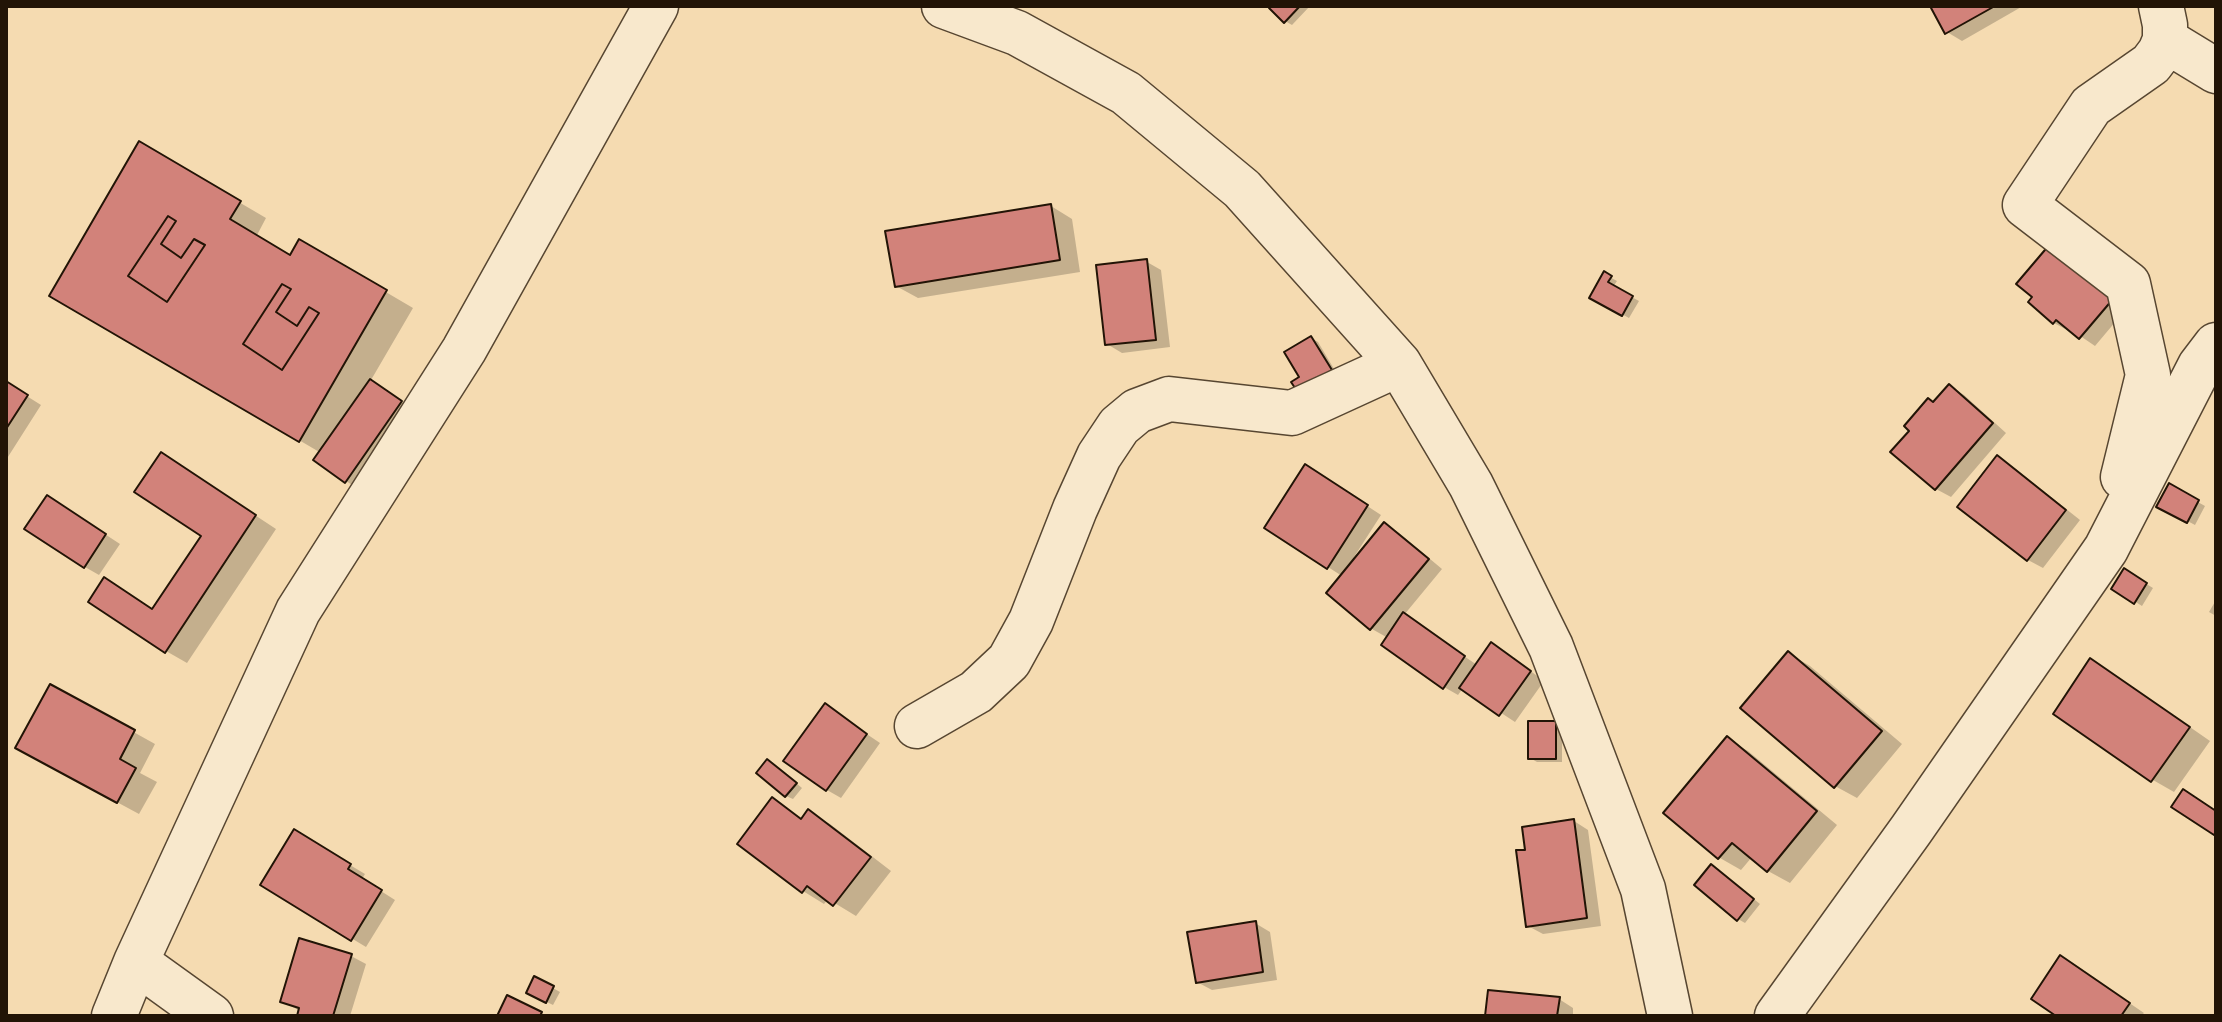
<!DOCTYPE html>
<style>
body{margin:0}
#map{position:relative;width:2222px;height:1022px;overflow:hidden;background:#f5dbb1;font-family:"EB Garamond",serif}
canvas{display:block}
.frame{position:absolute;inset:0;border:8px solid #221406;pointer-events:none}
</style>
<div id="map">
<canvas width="2222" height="1022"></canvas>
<div class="frame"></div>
</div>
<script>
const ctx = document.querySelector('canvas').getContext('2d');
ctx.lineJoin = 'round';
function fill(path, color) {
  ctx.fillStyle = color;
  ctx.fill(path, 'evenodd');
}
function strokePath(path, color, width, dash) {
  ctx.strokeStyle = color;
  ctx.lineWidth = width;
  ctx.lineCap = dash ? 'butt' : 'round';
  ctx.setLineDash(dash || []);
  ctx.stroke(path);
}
const shadow = new Path2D(`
 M1273,6H1310L1292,25L1285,21Z
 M1932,6H2023L1962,41L1947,32Z
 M140,144L266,218L256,237L291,257L299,241L413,308L371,380L415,411L360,490L346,481L321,453L52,295Z
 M1051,206L1072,219L1080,272L918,298L896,286Z
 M2051,246L2127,308L2095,346L2070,329L2069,331L2054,323L2031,302Z
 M1147,262L1161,270L1170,347L1122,353L1107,344Z
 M1604,274L1617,281L1613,287L1639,301L1629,318L1591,297Z
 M1311,338L1318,342L1337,374L1302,378Z
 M6,383L41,405L6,460Z
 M1949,387L1964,395L2006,433L1951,497L1936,489L1893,452Z
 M1997,458L2012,466L2080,520L2043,568L2028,560L1960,506Z
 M182,467L276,529L187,663L166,651L154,611L204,536Z
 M1320,475L1381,515L1354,557L1356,558L1385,525L1399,533L1442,569L1404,615L1477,665L1506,653L1544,681L1515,722L1463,688L1458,695L1444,687L1388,638L1372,629L1328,592L1342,576L1328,567Z
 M2169,486L2205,506L2195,525L2159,506Z
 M62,506L120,544L99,575L85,567Z
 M2125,571L2153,588L2142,606L2114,588Z
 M2216,600V616L2209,612Z
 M1788,653L1810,666L1902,744L1857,798L1835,786Z
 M2091,661L2112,673L2210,741L2174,792L2153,780L2056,713Z
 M51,686L155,744L140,773L157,782L139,814L39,760Z
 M825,706L880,743L841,798L827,790Z
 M1555,723L1562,726V762H1537L1530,758Z
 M1727,739L1748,751L1837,825L1790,883L1768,871L1752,857L1741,870L1720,858L1666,813Z
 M774,765L802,788L793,799L786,796Z
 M772,800L803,819L809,812L830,824L891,871L856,916L828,899L824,904L803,891L740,843Z
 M1574,821L1588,830L1601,926L1543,934L1528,926V852Z
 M295,832L365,874L362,879L395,900L366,947L263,885Z
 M1718,870L1760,904L1745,923L1738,919Z
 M1255,923L1270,932L1277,980L1212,990L1197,982Z
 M351,956L366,964L350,1016H299L300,1011L282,1001Z
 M2075,966L2144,1013L2141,1016H2060Z
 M535,978L560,992L553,1005L535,996Z
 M1559,999L1573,1008V1016H1487Z`);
const building = new Path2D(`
 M1270,6H1300L1284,23L1269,8Z
 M1930,6H1995L1945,34Z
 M139,141L241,201L230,219L290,255L299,239L387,290L299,442L49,296ZM168,216L176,221L161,244L181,258L194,239L205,245L167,302L128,276ZM282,284L291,289L276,312L297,326L309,307L319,313L282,370L243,344Z
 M1051,204L1060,260L895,287L885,231Z
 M168,216L176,221L161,244L181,258L194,239L205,245L167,302L128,276Z
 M2050,244L2113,299L2079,339L2056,320L2053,324L2028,302L2032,297L2016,284Z
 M1147,259L1156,340L1105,345L1096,265Z
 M1604,271L1612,276L1608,282L1633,296L1622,316L1589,298Z
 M282,284L291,289L276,312L297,326L309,307L319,313L282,370L243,344Z
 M1311,336L1332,370L1297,391L1291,382L1299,377L1284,352Z
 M370,379L402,401L345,483L313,460Z
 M6,381L28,395L6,429Z
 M1949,384L1993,423L1935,490L1890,452L1909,431L1904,426L1928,398L1933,402Z
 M161,452L256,515L165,653L88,602L104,577L152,609L201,536L134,492Z
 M1997,455L2066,510L2027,561L1957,507Z
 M1305,464L1368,505L1327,569L1264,528Z
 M2169,483L2199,500L2187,523L2156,507Z
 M47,495L106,534L84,568L24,529Z
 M1384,522L1429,559L1370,630L1326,593Z
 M2124,568L2147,583L2134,604L2111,589Z
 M1403,612L1465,656L1443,689L1381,645Z
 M1491,642L1531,671L1499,716L1459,688Z
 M1788,651L1882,731L1834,788L1740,708Z
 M2090,658L2190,727L2151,782L2053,714Z
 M50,684L135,730L120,759L136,768L117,803L15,748Z
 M825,703L867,734L826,791L783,761Z
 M1528,721H1556V759H1528Z
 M1727,736L1817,811L1767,872L1732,843L1718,859L1663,813Z
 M767,759L797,783L785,797L756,773Z
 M2183,789L2216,811V833L2214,835L2171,807Z
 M772,797L801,819L808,809L871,857L833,906L807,886L802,893L737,844Z
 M1574,819L1587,918L1526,927L1516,850H1525L1522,827Z
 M294,829L351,864L348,869L382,890L351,941L260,885Z
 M1711,864L1754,899L1737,921L1694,885Z
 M1256,921L1263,972L1196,983L1187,932Z
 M299,938L352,954L333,1016H297L299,1008L280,1002Z
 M2060,955L2130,1003L2121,1016H2056L2031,999Z
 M534,976L554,986L546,1003L526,993Z
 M1488,990L1560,997L1557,1016H1485Z
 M507,995L542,1012L540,1016H497Z`);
const minor = new Path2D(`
 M944,6L1017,33L1126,93L1242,189L1399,364L1471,485L1551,647L1643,889L1670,1016
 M2165,40L2216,71
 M2123,477L2148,375L2128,284L2025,205L2091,106L2151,64L2160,52L2165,40V25L2161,6
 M917,726L976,692L1009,661L1031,621L1075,509L1099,456L1119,426L1137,411L1169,399L1292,413L1399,364
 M136,962L211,1016
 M114,1016L136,962L298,611L464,350L656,6
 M1777,1016L1911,830L2106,549L2200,366L2216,345`);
fill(shadow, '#0003');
fill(building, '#d2827a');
strokePath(building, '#221406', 2);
strokePath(minor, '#574631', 47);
strokePath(minor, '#f8e8cc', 44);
</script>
